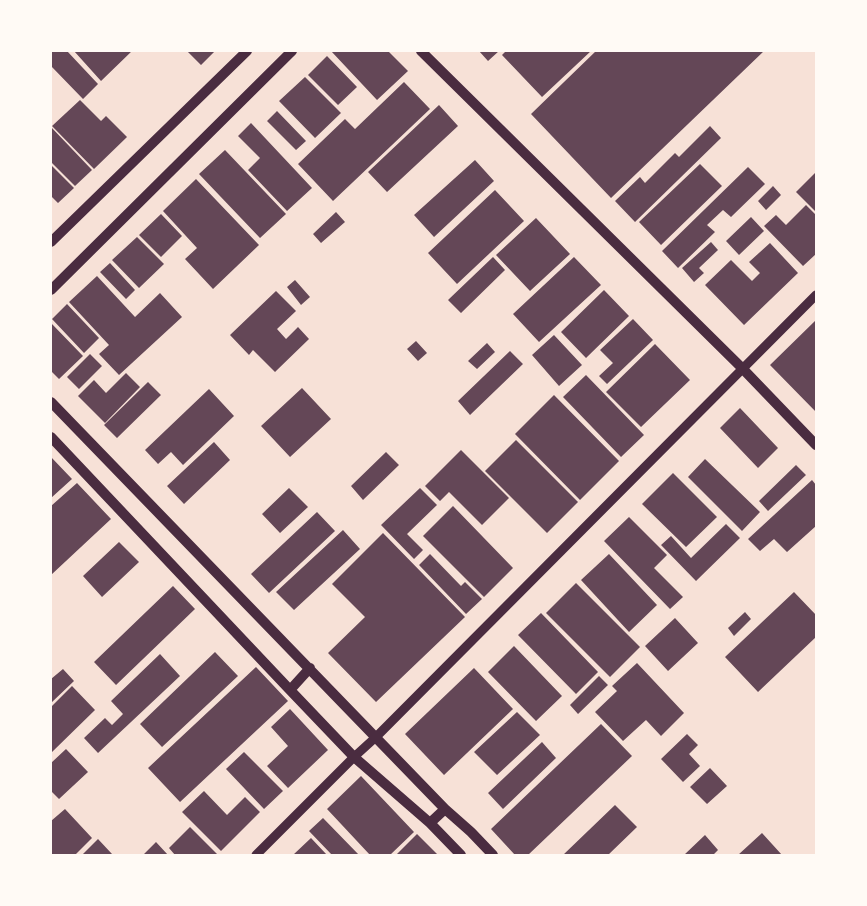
<!DOCTYPE html>
<style>
body{margin:0}
#map{position:relative;width:867px;height:906px;overflow:hidden;background:#f7e1d7;font-family:Karla,sans-serif}
canvas{display:block}
.frame{position:absolute;inset:0;border:52px solid #fffaf5;pointer-events:none}
</style>
<div id="map">
<canvas width="867" height="906"></canvas>
<div class="frame"></div>
</div>
<script>
const ctx = document.querySelector('canvas').getContext('2d');
ctx.lineJoin = 'round';
function fill(path, color) {
  ctx.fillStyle = color;
  ctx.fill(path, 'evenodd');
}
function strokePath(path, color, width, dash) {
  ctx.strokeStyle = color;
  ctx.lineWidth = width;
  ctx.lineCap = dash ? 'butt' : 'round';
  ctx.setLineDash(dash || []);
  ctx.stroke(path);
}
const building = new Path2D(`
 M51,51H67L98,84L83,99L51,66Z
 M74,51H132L101,81Z
 M187,51H215L201,65Z
 M331,51H388L408,71L377,100Z
 M479,51H499L488,61Z
 M506,51H591L542,97L502,55Z
 M596,51H764L611,198L531,114Z
 M327,56L357,87L338,105L308,75Z
 M305,77L341,113L315,138L279,101Z
 M404,82L430,109L333,201L298,164L345,119L355,129Z
 M80,100L101,121L106,116L127,137L94,169L52,126Z
 M439,105L458,126L387,192L368,172Z
 M277,111L306,141L296,150L267,121Z
 M251,123L312,188L287,211L248,170L260,158L238,136Z
 M710,126L721,138L635,222L615,201L640,177L645,183L675,153L679,157Z
 M51,127L92,170L75,186L51,162Z
 M225,150L286,214L260,238L199,174Z
 M475,160L494,181L434,237L414,215Z
 M700,164L722,186L661,245L639,222Z
 M51,165L74,188L58,203L51,196Z
 M748,167L765,184L731,217L723,210L707,225L715,232L678,268L662,251Z
 M816,172V212L796,192Z
 M196,179L259,245L213,289L185,259L197,248L163,211Z
 M773,186L781,195L766,210L758,201Z
 M495,190L524,221L457,284L428,253Z
 M806,205L816,215V254L803,266L764,226L776,215L786,225Z
 M336,212L345,222L321,243L313,234Z
 M161,214L182,236L161,257L139,235Z
 M751,217L764,231L739,255L726,241Z
 M536,218L570,254L530,291L496,255Z
 M137,237L164,264L139,288L112,260Z
 M711,242L718,250L699,268L704,273L694,282L682,268Z
 M770,243L798,273L744,325L705,285L731,260L752,281L760,273L749,262Z
 M493,257L505,270L461,313L448,300Z
 M574,257L601,285L539,342L513,314Z
 M110,263L135,290L126,299L100,272Z
 M97,276L135,317L160,293L182,317L119,375L99,354L109,345L69,302Z
 M295,280L310,297L301,305L287,287Z
 M604,290L629,316L586,358L561,332Z
 M276,291L296,311L277,329L286,339L298,327L309,339L275,372L253,350L249,355L230,335Z
 M67,304L99,338L84,353L52,319Z
 M633,319L653,340L607,384L599,376L613,363L600,350Z
 M816,320V412L770,365Z
 M51,323L83,356L59,379L51,371Z
 M554,335L582,365L559,386L532,355Z
 M416,341L427,353L418,361L407,349Z
 M487,343L495,352L477,369L468,361Z
 M655,344L690,380L641,427L606,392Z
 M510,351L523,364L470,415L458,401Z
 M90,354L102,366L79,389L67,377Z
 M126,373L140,387L105,423L78,396L94,380L106,393Z
 M586,375L644,435L621,457L563,397Z
 M148,382L161,395L117,438L104,425Z
 M302,388L331,419L290,457L261,426Z
 M209,389L234,416L183,465L171,452L158,464L145,450Z
 M554,395L619,461L580,500L515,434Z
 M740,408L778,448L758,468L720,428Z
 M516,440L578,502L547,533L485,471Z
 M214,442L230,460L184,504L167,486Z
 M461,450L509,498L482,525L449,492L440,501L425,486Z
 M386,452L399,465L363,500L351,486Z
 M51,457L72,479L51,498Z
 M705,459L760,512L742,531L688,477Z
 M796,465L806,475L768,511L759,501Z
 M673,473L717,517L686,547L642,504Z
 M812,480L816,485V526L787,552L774,539L760,551L748,539Z
 M77,483L111,519L51,575V506Z
 M289,488L308,507L280,533L262,514Z
 M420,488L437,505L407,534L423,550L414,559L381,525Z
 M453,506L513,568L484,597L423,536Z
 M317,512L335,531L269,593L251,574Z
 M629,517L667,555L654,568L683,597L670,609L604,541Z
 M726,524L740,538L696,581L661,545L671,536L691,558Z
 M343,530L360,549L294,610L276,592Z
 M383,533L465,617L376,702L328,653L365,617L332,584Z
 M119,542L139,562L102,597L83,576Z
 M430,554L461,586L465,582L482,599L466,614L419,565Z
 M609,554L657,605L629,632L581,580Z
 M576,583L640,647L610,677L546,613Z
 M173,586L195,609L116,685L94,662Z
 M794,592L816,615V637L758,692L725,657Z
 M745,612L751,619L734,636L728,628Z
 M541,613L598,672L576,694L518,635Z
 M675,618L698,643L668,671L645,646Z
 M514,646L562,696L536,721L488,672Z
 M215,652L238,676L162,747L140,724Z
 M160,654L180,676L98,753L84,738L105,718L112,725L123,714L111,701Z
 M637,663L684,713L661,736L646,720L623,741L595,712L617,691L612,686Z
 M256,667L288,701L180,802L148,768Z
 M474,668L513,709L444,775L405,734Z
 M63,669L74,681L51,703V679Z
 M599,676L608,685L578,714L570,705Z
 M72,686L95,710L51,753V707Z
 M290,709L328,750L288,788L267,766L288,746L271,727Z
 M517,712L540,735L497,775L474,752Z
 M601,724L632,756L528,855H515L491,829Z
 M687,734L698,745L689,754L700,766L683,782L661,759Z
 M542,742L556,758L503,809L488,793Z
 M66,749L88,772L59,799L51,791V763Z
 M244,752L283,791L264,809L226,769Z
 M710,768L727,786L707,804L690,787Z
 M361,776L414,832L390,855H370L327,809Z
 M204,791L227,815L245,797L260,812L221,851L182,812Z
 M615,805L637,827L608,855H563Z
 M65,809L92,838L75,855H51V821Z
 M323,818L359,855H332L309,831Z
 M190,827L218,855H175L169,848Z
 M762,833L782,855H738Z
 M417,834L438,855H396Z
 M705,835L718,850L713,855H684Z
 M311,838L327,855H293Z
 M98,839L112,854L111,855H82Z
 M156,842L168,855H143Z`);
const tertiary = new Path2D(`
 M256,855L354,757L376,737L816,295`);
const secondary = new Path2D(`
 M421,51L742,368L816,445
 M51,242L247,51
 M51,290L292,51
 M51,402L445,809L471,832L493,855
 M51,437L290,690L354,757L430,823L461,855
 M290,690L310,668
 M430,823L445,809`);
fill(building, '#644757');
strokePath(tertiary, '#4a2c40', 9);
strokePath(secondary, '#4a2c40', 10);
</script>
